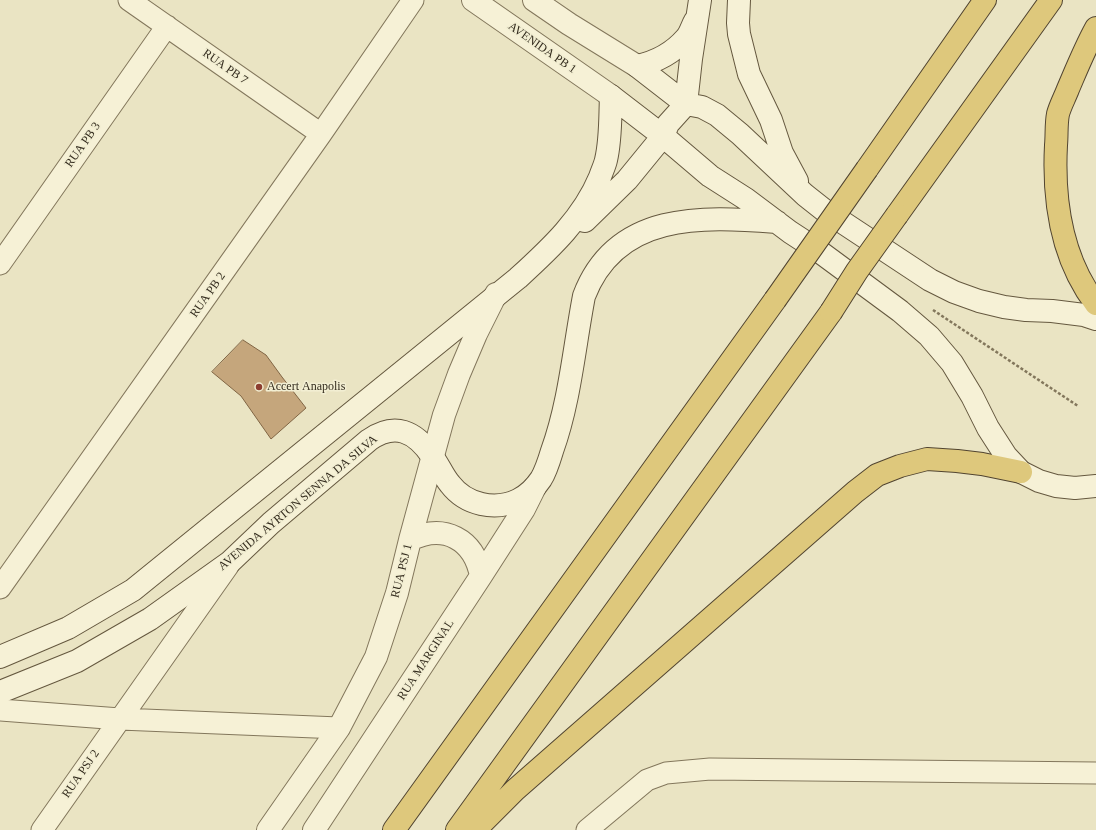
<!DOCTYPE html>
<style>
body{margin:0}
canvas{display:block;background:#eae4c3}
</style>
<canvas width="1096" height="830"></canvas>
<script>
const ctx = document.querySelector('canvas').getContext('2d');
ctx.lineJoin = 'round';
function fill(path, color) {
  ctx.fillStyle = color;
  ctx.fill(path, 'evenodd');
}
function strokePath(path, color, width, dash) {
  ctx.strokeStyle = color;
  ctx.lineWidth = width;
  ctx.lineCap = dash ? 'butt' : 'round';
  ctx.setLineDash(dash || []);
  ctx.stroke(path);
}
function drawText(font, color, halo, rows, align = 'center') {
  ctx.font = font + ' Georgia,serif';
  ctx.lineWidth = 3;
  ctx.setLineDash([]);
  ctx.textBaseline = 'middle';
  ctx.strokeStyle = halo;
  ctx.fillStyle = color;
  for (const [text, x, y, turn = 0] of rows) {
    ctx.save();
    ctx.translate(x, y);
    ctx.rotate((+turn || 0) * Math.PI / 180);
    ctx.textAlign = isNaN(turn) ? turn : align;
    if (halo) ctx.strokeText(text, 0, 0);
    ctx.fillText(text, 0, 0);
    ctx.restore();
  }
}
const building = new Path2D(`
 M243,340L266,355L282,377L306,408L271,439L241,396L212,372Z`);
const path = new Path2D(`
 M933,310L1078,406`);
const minor = new Path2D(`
 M129,0L321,134
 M0,264L167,26
 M0,588L321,134L413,0
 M0,710L120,719L339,728
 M42,830L228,566
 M587,830L647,780L666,773L710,769L1096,773`);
const tertiary = new Path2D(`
 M473,0L611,96
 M534,0L569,24L637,66
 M410,540C444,523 474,539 481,576
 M268,830L339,728L376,657L397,593L410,540L444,415L459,374L476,334L496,294
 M314,830L481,576L524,509L535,487`);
const secondary = new Path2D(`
 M739,0L738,23L739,34L749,74L771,120L782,153L797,181
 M637,66L686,104L702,107L717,115L740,134L805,195L824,210L930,280L954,292L979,301L1004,307L1026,310L1052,311L1084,315L1096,319
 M637,66C656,62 673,53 686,38C690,34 692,26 695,21
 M611,96L663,136L710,176L746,199L790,232L816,249L900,311L929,336L952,363L972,396L988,428L1006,456L1021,472L1039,481L1056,486L1075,488L1096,486
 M585,221L627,180L663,136L668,124L686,104L691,59L700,0
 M0,657L68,628L133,590L518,278C551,248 583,218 600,177C602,171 605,165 606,160C611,139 610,117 611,96
 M0,692L77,661L150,619L230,562L271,523L369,440C395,422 415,431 432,456C439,465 443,476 450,484C466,505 495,511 518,500C528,495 535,488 541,479C546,471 549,461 552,451C570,401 574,348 584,296C616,212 701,216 777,222`);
const trunk = new Path2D(`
 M1096,28C1085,48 1077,68 1068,89C1065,97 1060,106 1058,114C1056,124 1057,135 1056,145C1053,202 1061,258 1096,304
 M867,169L985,0
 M897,215L1051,0
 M394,830L775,300
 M457,830L831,312
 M475,830L515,790L855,492L877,475L900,466L927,459L957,461L982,464L1021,472`);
const trunkBridge = new Path2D(`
 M775,300L867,169
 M831,312L857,271L897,215`);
const markers = [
 [259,387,4,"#8d3e31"]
];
const streetNames = [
 ["AVENIDA PB 1",542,48,35],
 ["RUA PB 7",225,67,35],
 ["RUA PB 3",83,145,-55],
 ["RUA PB 2",208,295,-55],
 ["AVENIDA AYRTON SENNA DA SILVA",298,503,-40],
 ["RUA PSJ 1",402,571,-76],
 ["RUA MARGINAL",426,660,-57],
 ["RUA PSJ 2",81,774,-55]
];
const poiNames = [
 ["Accert Anapolis",267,387]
];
fill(building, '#c5a67c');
strokePath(building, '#806544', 1);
strokePath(minor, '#83775c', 23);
strokePath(tertiary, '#83775c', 24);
strokePath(secondary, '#65583f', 24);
strokePath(trunk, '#514430', 24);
strokePath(path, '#83775c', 2.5, [3, 2]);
strokePath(minor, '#f6f1d6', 21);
strokePath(tertiary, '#f6f1d6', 22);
strokePath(secondary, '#f6f1d6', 22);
strokePath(trunk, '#dec87c', 22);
strokePath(trunkBridge, '#514430', 24, []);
strokePath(trunkBridge, '#dec87c', 22);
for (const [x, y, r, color] of markers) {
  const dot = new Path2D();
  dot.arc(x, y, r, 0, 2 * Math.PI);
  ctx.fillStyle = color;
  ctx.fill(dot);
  strokePath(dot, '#f2eed2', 1.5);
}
drawText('12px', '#342c1e', '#f2eed2', streetNames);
drawText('12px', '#342c1e', '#f2eed2', poiNames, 'left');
</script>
